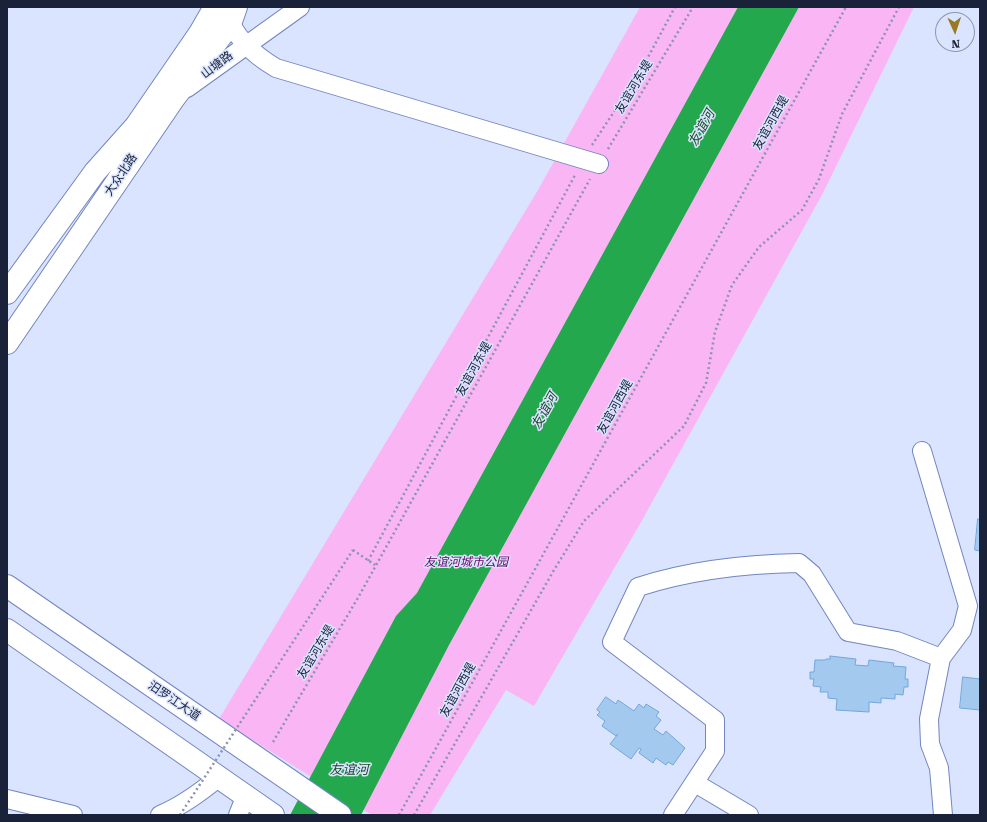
<!DOCTYPE html>
<meta charset="utf-8">
<style>
body{margin:0}
#map{position:relative;width:987px;height:822px;overflow:hidden;background:#dae4fe;font-family:"Roboto Serif",serif}
canvas{display:block}
.frame{position:absolute;inset:0;border:8px solid #1a2239;pointer-events:none}
.north{position:absolute;left:935px;top:12px;width:40px;height:40px;box-sizing:border-box;background:#dae4fe;border:1px solid #8d96af;border-radius:50%;rotate:177deg;font-size:11px;font-weight:700;line-height:16px;text-align:center;color:#1a2239}
.north::after{content:'';display:block;margin:auto;width:14px;height:18px;background:#987a23;clip-path:polygon(50% 0,100% 100%,50% 72%,0 100%)}
</style>
<div id="map">
<canvas width="987" height="822"></canvas>
<div class="frame"></div>
<div class="north">N</div>
</div>
<script>
const ctx = document.querySelector('canvas').getContext('2d');
ctx.lineJoin = 'round';
function fill(path, color) {
  ctx.fillStyle = color;
  ctx.fill(path, 'evenodd');
}
function strokePath(path, color, width, dash) {
  ctx.strokeStyle = color;
  ctx.lineWidth = width;
  ctx.lineCap = dash ? 'butt' : 'round';
  ctx.setLineDash(dash || []);
  ctx.stroke(path);
}
function drawText(font, color, halo, rows, align = 'center') {
  ctx.font = font + ' "Roboto Serif","Noto Sans SC",serif';
  ctx.lineWidth = 3;
  ctx.setLineDash([]);
  ctx.textBaseline = 'middle';
  ctx.strokeStyle = halo;
  ctx.fillStyle = color;
  for (const [text, x, y, turn = 0] of rows) {
    ctx.save();
    ctx.translate(x, y);
    ctx.rotate((+turn || 0) * Math.PI / 180);
    ctx.textAlign = isNaN(turn) ? turn : align;
    if (halo) ctx.strokeText(text, 0, 0);
    ctx.fillText(text, 0, 0);
    ctx.restore();
  }
}
const green = new Path2D(`
 M640,7H914L823,193L640,524L534,706L506,690L430,815H372L219,719L538,190Z`);
const water = new Path2D(`
 M738,7H799L449,645L361,815H290L396,616L417,593Z`);
const building = new Path2D(`
 M978,519H980V551L975,550Z
 M830,656L856,659L855,665L868,666L869,660L894,663L893,666L906,667L905,679H908V687H904L903,695L895,694V699L881,698V703L869,702V712L836,710L837,699L828,698V692H820L821,687L813,686L814,679H810V672H814L815,660H825L826,659H830Z
 M963,677L980,679V710L960,708Z
 M606,697L616,704L618,700L634,711L639,704L644,708L646,704L659,712L656,716L661,720L654,729L663,735L666,731L685,748L673,765L668,762L666,765L656,758L653,763L639,753L641,749L639,748L631,759L610,744L618,734L616,736L602,726L605,721L597,715L600,712L597,710Z`);
const path = new Path2D(`
 M592,145L639,74L675,7
 M608,149L693,7
 M353,550L375,565
 M368,561L575,175
 M273,742L359,596L590,179
 M399,815L846,7
 M414,815L554,570L584,521L684,426L706,383L715,332L732,285L759,247L802,210L819,179L842,114L899,7`);
const minor = new Path2D(`
 M226,12C234,37 254,55 276,68L599,164
 M187,88L300,7
 M941,658L929,719L930,744L939,768L943,815
 M695,783L749,815
 M7,799L73,815
 M160,815C182,806 201,792 219,777
 M238,815L246,795
 M673,815L715,751V720L612,642L638,587C690,570 744,564 799,563L812,574L848,632L897,641L941,658L962,630L968,606L922,451`);
const major = new Path2D(`
 M7,293L95,172L136,126L200,33L215,7
 M7,343L174,98L230,24L236,7
 M7,586L340,815
 M7,630L273,815`);
const pathBridge = new Path2D(`
 M180,815L353,550`);
const streetNames = [
 ["山塘路",217,65,-37],
 ["友谊河东堤",634,87,-59],
 ["友谊河西堤",771,123,-61],
 ["大众北路",121,175,-56],
 ["友谊河东堤",474,369,-61],
 ["友谊河西堤",615,407,-61],
 ["友谊河东堤",316,652,-59],
 ["友谊河西堤",458,690,-61],
 ["汨罗江大道",174,701,34]
];
const parkNames = [
 ["友谊河城市公园",466,562]
];
const waterNames = [
 ["友谊河",702,128,-61],
 ["友谊河",545,411,-61],
 ["友谊河",349,770]
];
fill(green, '#fab5f5');
fill(water, '#23a84e');
fill(building, '#a3c9ef');
strokePath(building, '#73a6d8', 1);
strokePath(minor, '#7286c1', 20);
strokePath(major, '#7286c1', 24);
strokePath(path, '#8b94ac', 2.5, [2, 3]);
strokePath(minor, '#fff', 18);
strokePath(major, '#fff', 22);
strokePath(pathBridge, '#8b94ac', 2.5, [2, 3]);
drawText('12px', '#1a2239', '#dae4fe', streetNames);
drawText('italic 12px', '#650464', '#dae4fe', parkNames);
drawText('italic 13px', '#184824', '#dae4fe', waterNames);
</script>
